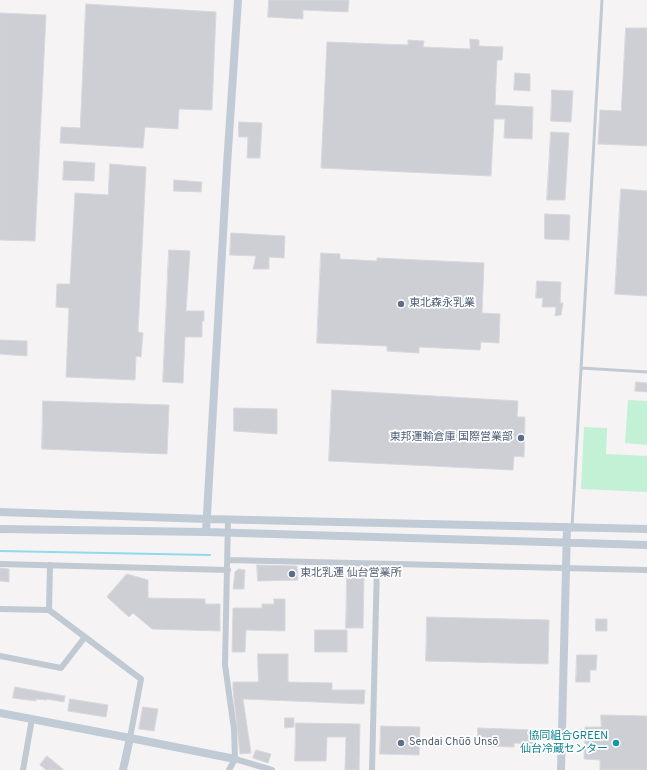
<!DOCTYPE html>
<meta charset="utf-8">
<style>
body{margin:0}
canvas{display:block;background:#f5f3f3}
</style>
<canvas width="647" height="770"></canvas>
<script>
const ctx = document.querySelector('canvas').getContext('2d');
ctx.lineJoin = 'round';
function fill(path, color) {
  ctx.fillStyle = color;
  ctx.fill(path, 'evenodd');
}
function strokePath(path, color, width, dash) {
  ctx.strokeStyle = color;
  ctx.lineWidth = width;
  ctx.lineCap = dash ? 'butt' : 'round';
  ctx.setLineDash(dash || []);
  ctx.stroke(path);
}
function drawText(font, color, halo, rows, align = 'center') {
  ctx.font = font + ' Overpass,"Noto Sans JP",sans-serif';
  ctx.lineWidth = 3.5;
  ctx.setLineDash([]);
  ctx.textBaseline = 'middle';
  ctx.strokeStyle = halo;
  ctx.fillStyle = color;
  for (const [text, x, y, turn = 0] of rows) {
    ctx.save();
    ctx.translate(x, y);
    ctx.rotate((+turn || 0) * Math.PI / 180);
    ctx.textAlign = isNaN(turn) ? turn : align;
    if (halo) ctx.strokeText(text, 0, 0);
    ctx.fillText(text, 0, 0);
    ctx.restore();
  }
}
const green = new Path2D(`
 M628,400L647,401V445L625,443Z
 M584,427L607,428L606,454L647,456V492L581,489Z`);
const stream = new Path2D(`
 M0,551L210,555`);
const building = new Path2D(`
 M269,0H349L348,12L303,10V19L268,17Z
 M86,4L216,12L212,110L179,109L178,129L145,127L143,148L60,143L61,127L80,128Z
 M0,13L46,15L35,241L0,240Z
 M626,28H647V146L598,144L600,110L621,111Z
 M470,39L479,40V46L503,47L502,60H497L495,105L533,107L532,139L504,138L505,119H494L491,176L321,168L327,42L408,45V40L424,41L423,47L470,49Z
 M515,73L530,74V91L514,90Z
 M552,90L573,91L571,122L551,121Z
 M239,122L262,123L260,158H247L248,137H239Z
 M551,132L569,133L565,200H547Z
 M64,161L95,163L94,181L63,180Z
 M110,164L146,167L138,332L143,333L141,357L136,356L135,380L66,377L69,308L56,307L57,284H70L75,193L108,195Z
 M174,180L202,182L201,192L174,191Z
 M621,189L647,191V296L615,294Z
 M545,214L570,215L569,240L545,239Z
 M231,233L285,236L284,258L269,257V269H253L256,256L230,255Z
 M169,250L190,251L186,311H204V321H202V337H185L183,383L163,382Z
 M321,253L340,254V259L377,261V258L484,263L482,313L500,314L499,343L481,342L480,350L419,347V353L387,351V346L317,343Z
 M537,281L561,282L560,303H563L561,315L555,316L556,307H542L543,298H536Z
 M0,340L27,341V356L0,354Z
 M636,382L647,383V392L635,391Z
 M332,390L518,401L517,417H525L524,457L514,456L513,470L329,461Z
 M43,401L169,405L167,454L42,449Z
 M234,408L277,409V434L234,431Z
 M257,565L297,566L298,580L258,581Z
 M0,568L9,569V582L0,581Z
 M239,569L245,570L244,589H233L235,572Z
 M127,574L148,580V598L205,599V604H220V631L152,629L133,613L129,617L107,597Z
 M347,577H364L363,628H346Z
 M274,599H285V631L246,630L245,652H232L233,608H262V604H274Z
 M427,617L549,620L548,664L426,661Z
 M596,619H607V631H596Z
 M315,630H347V652H315Z
 M258,654H288V682L332,683V690H365L364,704L243,699L251,753L240,754L233,690V682H258Z
 M577,655H597L596,670H590V682H576Z
 M15,687L65,696L64,702L47,699V700L36,699V701L13,698Z
 M70,699L108,705L106,717L68,711Z
 M143,707L158,709L154,731L139,729Z
 M601,715L647,716V770H600V760L584,759L585,727H601Z
 M285,718H294V727L285,728Z
 M296,723L360,724L359,770H345L346,737H327L326,761H295Z
 M381,726L420,727L419,755L380,754Z
 M478,728L535,730V738H538V744L514,743V747L478,746Z
 M256,750L271,754L268,763L253,758Z
 M47,756L64,770H46L40,765Z`);
const lane = new Path2D(`
 M581,368L647,372
 M572,527L602,0`);
const street = new Path2D(`
 M228,519L225,665L234,729L235,759L229,770
 M228,560L647,570
 M0,564L228,570
 M0,609L49,610L85,637
 M49,610L50,565
 M0,656L61,668L85,637L141,679L130,738
 M235,759L272,770
 M23,770L32,719
 M372,770L377,564`);
const secondary = new Path2D(`
 M0,512L207,519L647,529
 M0,529L206,532L647,545
 M206,532L227,165L238,0
 M0,713L130,738L123,770
 M130,738L235,759
 M561,770L567,527`);
const markers = [
 [401,304,4,"#5c6f8a"],
 [521,438,4,"#5c6f8a"],
 [292,574,4,"#5c6f8a"],
 [401,743,4,"#5c6f8a"],
 [616,743,4,"#0f9aa8"]
];
const serviceNames = [
 ["東北森永乳業",409,304],
 ["東邦運輸倉庫 国際営業部",513,438,"right"],
 ["東北乳運 仙台営業所",300,574],
 ["Sendai Chūō Unsō",409,743]
];
const cultureNames = [
 ["協同組合GREEN",608,737],
 ["仙台冷蔵センター",608,750]
];
fill(green, '#c3f1d5');
strokePath(stream, '#90daee', 2);
fill(building, '#cdcfd5');
strokePath(building, '#d7d9de', 1);
strokePath(lane, '#c1cad2', 3);
strokePath(street, '#c1cad2', 6);
strokePath(secondary, '#c1cbd6', 8);
for (const [x, y, r, color] of markers) {
  const dot = new Path2D();
  dot.arc(x, y, r, 0, 2 * Math.PI);
  ctx.fillStyle = color;
  ctx.fill(dot);
  strokePath(dot, '#fff', 1.5);
}
drawText('11px', '#4e5e75', '#fff', serviceNames, 'left');
drawText('11px', '#0d838f', '#fff', cultureNames, 'right');
</script>
